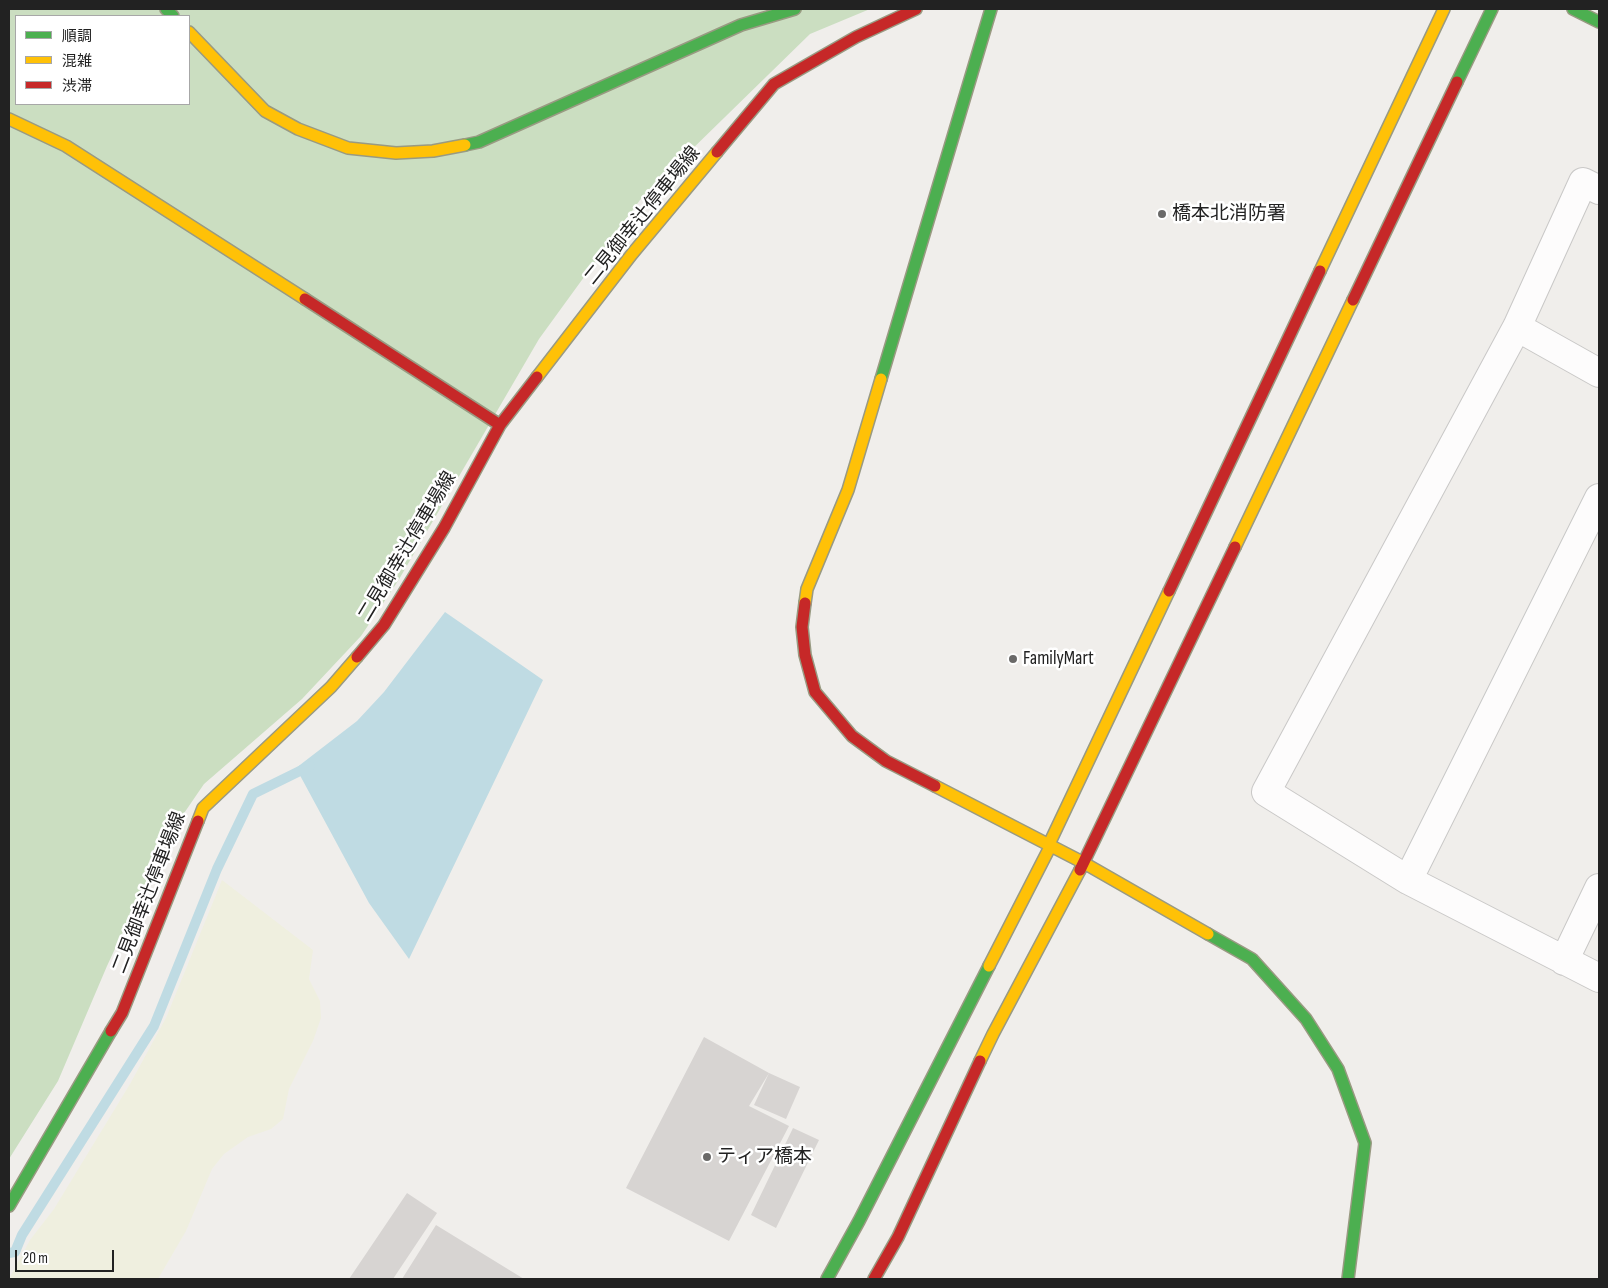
<!DOCTYPE html>
<meta charset="utf-8">
<style>
body{margin:0}
#map{position:relative;width:1608px;height:1288px;overflow:hidden;background:#f0eeeb;font-family:"Sofia Sans Condensed","Noto Sans JP",sans-serif}
canvas{display:block}
.frame{position:absolute;inset:0;border:10px solid #222;pointer-events:none}
.legend{position:absolute;left:15px;top:15px;width:175px;height:90px;box-sizing:border-box;background:#fff;border:1px solid #a7a7a7;margin:0;padding:6px 9px;list-style:none;font-size:15px;color:#222}
.legend li{display:flex;align-items:center;gap:10px;height:25px}
.legend b{width:25px;border:1px solid #a7a7a7}
.scale{position:absolute;left:15px;top:1250px;width:99px;height:22px;box-sizing:border-box;border:2px solid #222;border-top:0;padding-left:6px;font-size:15px;line-height:18px;white-space:nowrap;color:#222;-webkit-text-stroke:4px #fff;paint-order:stroke}
</style>
<div id="map">
<canvas width="1608" height="1288"></canvas>
<div class="frame"></div>
<ul class="legend">
<li><b style="height:6px;background:#4caf50"></b>順調</li>
<li><b style="height:6px;background:#ffc107"></b>混雑</li>
<li><b style="height:6px;background:#c62828"></b>渋滞</li>
</ul>
<div class="scale">20 m</div>
</div>
<script>
const ctx = document.querySelector('canvas').getContext('2d');
ctx.lineJoin = 'round';
function fill(path, color) {
  ctx.fillStyle = color;
  ctx.fill(path, 'evenodd');
}
function strokePath(path, color, width, dash) {
  ctx.strokeStyle = color;
  ctx.lineWidth = width;
  ctx.lineCap = dash ? 'butt' : 'round';
  ctx.setLineDash(dash || []);
  ctx.stroke(path);
}
function drawText(font, color, halo, rows, align = 'center') {
  ctx.font = font + ' "Sofia Sans Condensed","Noto Sans JP",sans-serif';
  ctx.lineWidth = 5;
  ctx.setLineDash([]);
  ctx.textBaseline = 'middle';
  ctx.strokeStyle = halo;
  ctx.fillStyle = color;
  for (const [text, x, y, turn = 0] of rows) {
    ctx.save();
    ctx.translate(x, y);
    ctx.rotate((+turn || 0) * Math.PI / 180);
    ctx.textAlign = isNaN(turn) ? turn : align;
    if (halo) ctx.strokeText(text, 0, 0);
    ctx.fillText(text, 0, 0);
    ctx.restore();
  }
}
const farmland = new Path2D(`
 M222,880L313,950L309,979L320,1001L321,1018L313,1041L289,1089L283,1119L271,1129L248,1137L224,1154L212,1169L186,1231L158,1279H9L30,1240L54,1209L130,1084L166,1018Z`);
const forest = new Path2D(`
 M9,9H870L810,34L640,200L539,339L398,581L361,636L302,699L204,784L165,841L107,966L58,1081L9,1159ZM16,16H189V104H16Z`);
const water = new Path2D(`
 M445,612L543,680L409,959L369,903L296,768L357,721L384,692Z`);
const stream = new Path2D(`
 M9,1253L15,1252L22,1235L154,1026L217,869L253,794L310,766`);
const building = new Path2D(`
 M704,1037L769,1073L800,1087L786,1119L754,1105L769,1073L749,1106L789,1126L729,1241L626,1188Z
 M793,1128L819,1140L776,1228L751,1215Z
 M407,1193L437,1213L393,1279H349Z
 M436,1225L524,1279H402Z`);
const street = new Path2D(`
 M1599,190L1583,182L1517,327L1266,792L1408,880L1599,978
 M1517,327L1599,373
 M1408,880L1599,498
 M1564,961L1599,888`);
const fast = new Path2D(`
 M166,9L173,16
 M1573,9L1599,22
 M1457,82L1492,9
 M465,145L479,142L741,25L795,9
 M881,379L991,9
 M1208,934L1252,959L1306,1019L1338,1069L1365,1143L1348,1279
 M9,1206L111,1031
 M827,1279L859,1221L989,966`);
const slow = new Path2D(`
 M189,32L265,111L298,129L348,148L396,153L433,151L465,145
 M9,119L66,146L305,299
 M1320,271L1444,9
 M537,377L632,254L717,152
 M1235,547L1353,300
 M805,603L807,589L848,490L881,379
 M935,786L1084,863L1208,934
 M198,821L203,808L331,687L357,657
 M989,966L1050,847L1051,840L1169,591
 M980,1061L993,1034L1080,870`);
const jam = new Path2D(`
 M717,152L774,84L856,37L916,9
 M305,299L500,425
 M1353,300L1457,82
 M1169,591L1320,271
 M805,603L802,627L805,655L815,692L852,736L886,761L935,786
 M357,657L384,625L444,528L500,425L537,377
 M1080,870L1235,547
 M111,1031L122,1013L198,821
 M874,1279L898,1237L980,1061`);
const markers = [
 [1162,214,5,"#6a6968"],
 [1013,659,5,"#6a6968"],
 [707,1157,5,"#6a6968"]
];
const poiNames = [
 ["橋本北消防署",1172,214],
 ["FamilyMart",1023,659],
 ["ティア橋本",717,1157]
];
const streetNames = [
 ["二見御幸辻停車場線",643,216,-51],
 ["二見御幸辻停車場線",408,547,-59],
 ["二見御幸辻停車場線",150,893,-69]
];
fill(farmland, '#efefdf');
fill(forest, '#cbdec1');
fill(water, '#bfdbe3');
strokePath(stream, '#bfdbe3', 10);
fill(building, '#d7d4d2');
strokePath(street, '#c9c8c7', 30);
strokePath(fast, '#999a82', 14);
strokePath(slow, '#999a82', 14);
strokePath(jam, '#999a82', 14);
strokePath(street, '#fdfcfc', 28);
strokePath(fast, '#4caf50', 11);
strokePath(slow, '#ffc107', 11);
strokePath(jam, '#c62828', 11);
for (const [x, y, r, color] of markers) {
  const dot = new Path2D();
  dot.arc(x, y, r, 0, 2 * Math.PI);
  ctx.fillStyle = color;
  ctx.fill(dot);
  strokePath(dot, '#fff', 2);
}
drawText('19px', '#222', '#fff', poiNames, 'left');
drawText('19px', '#222', '#fff', streetNames);
</script>
